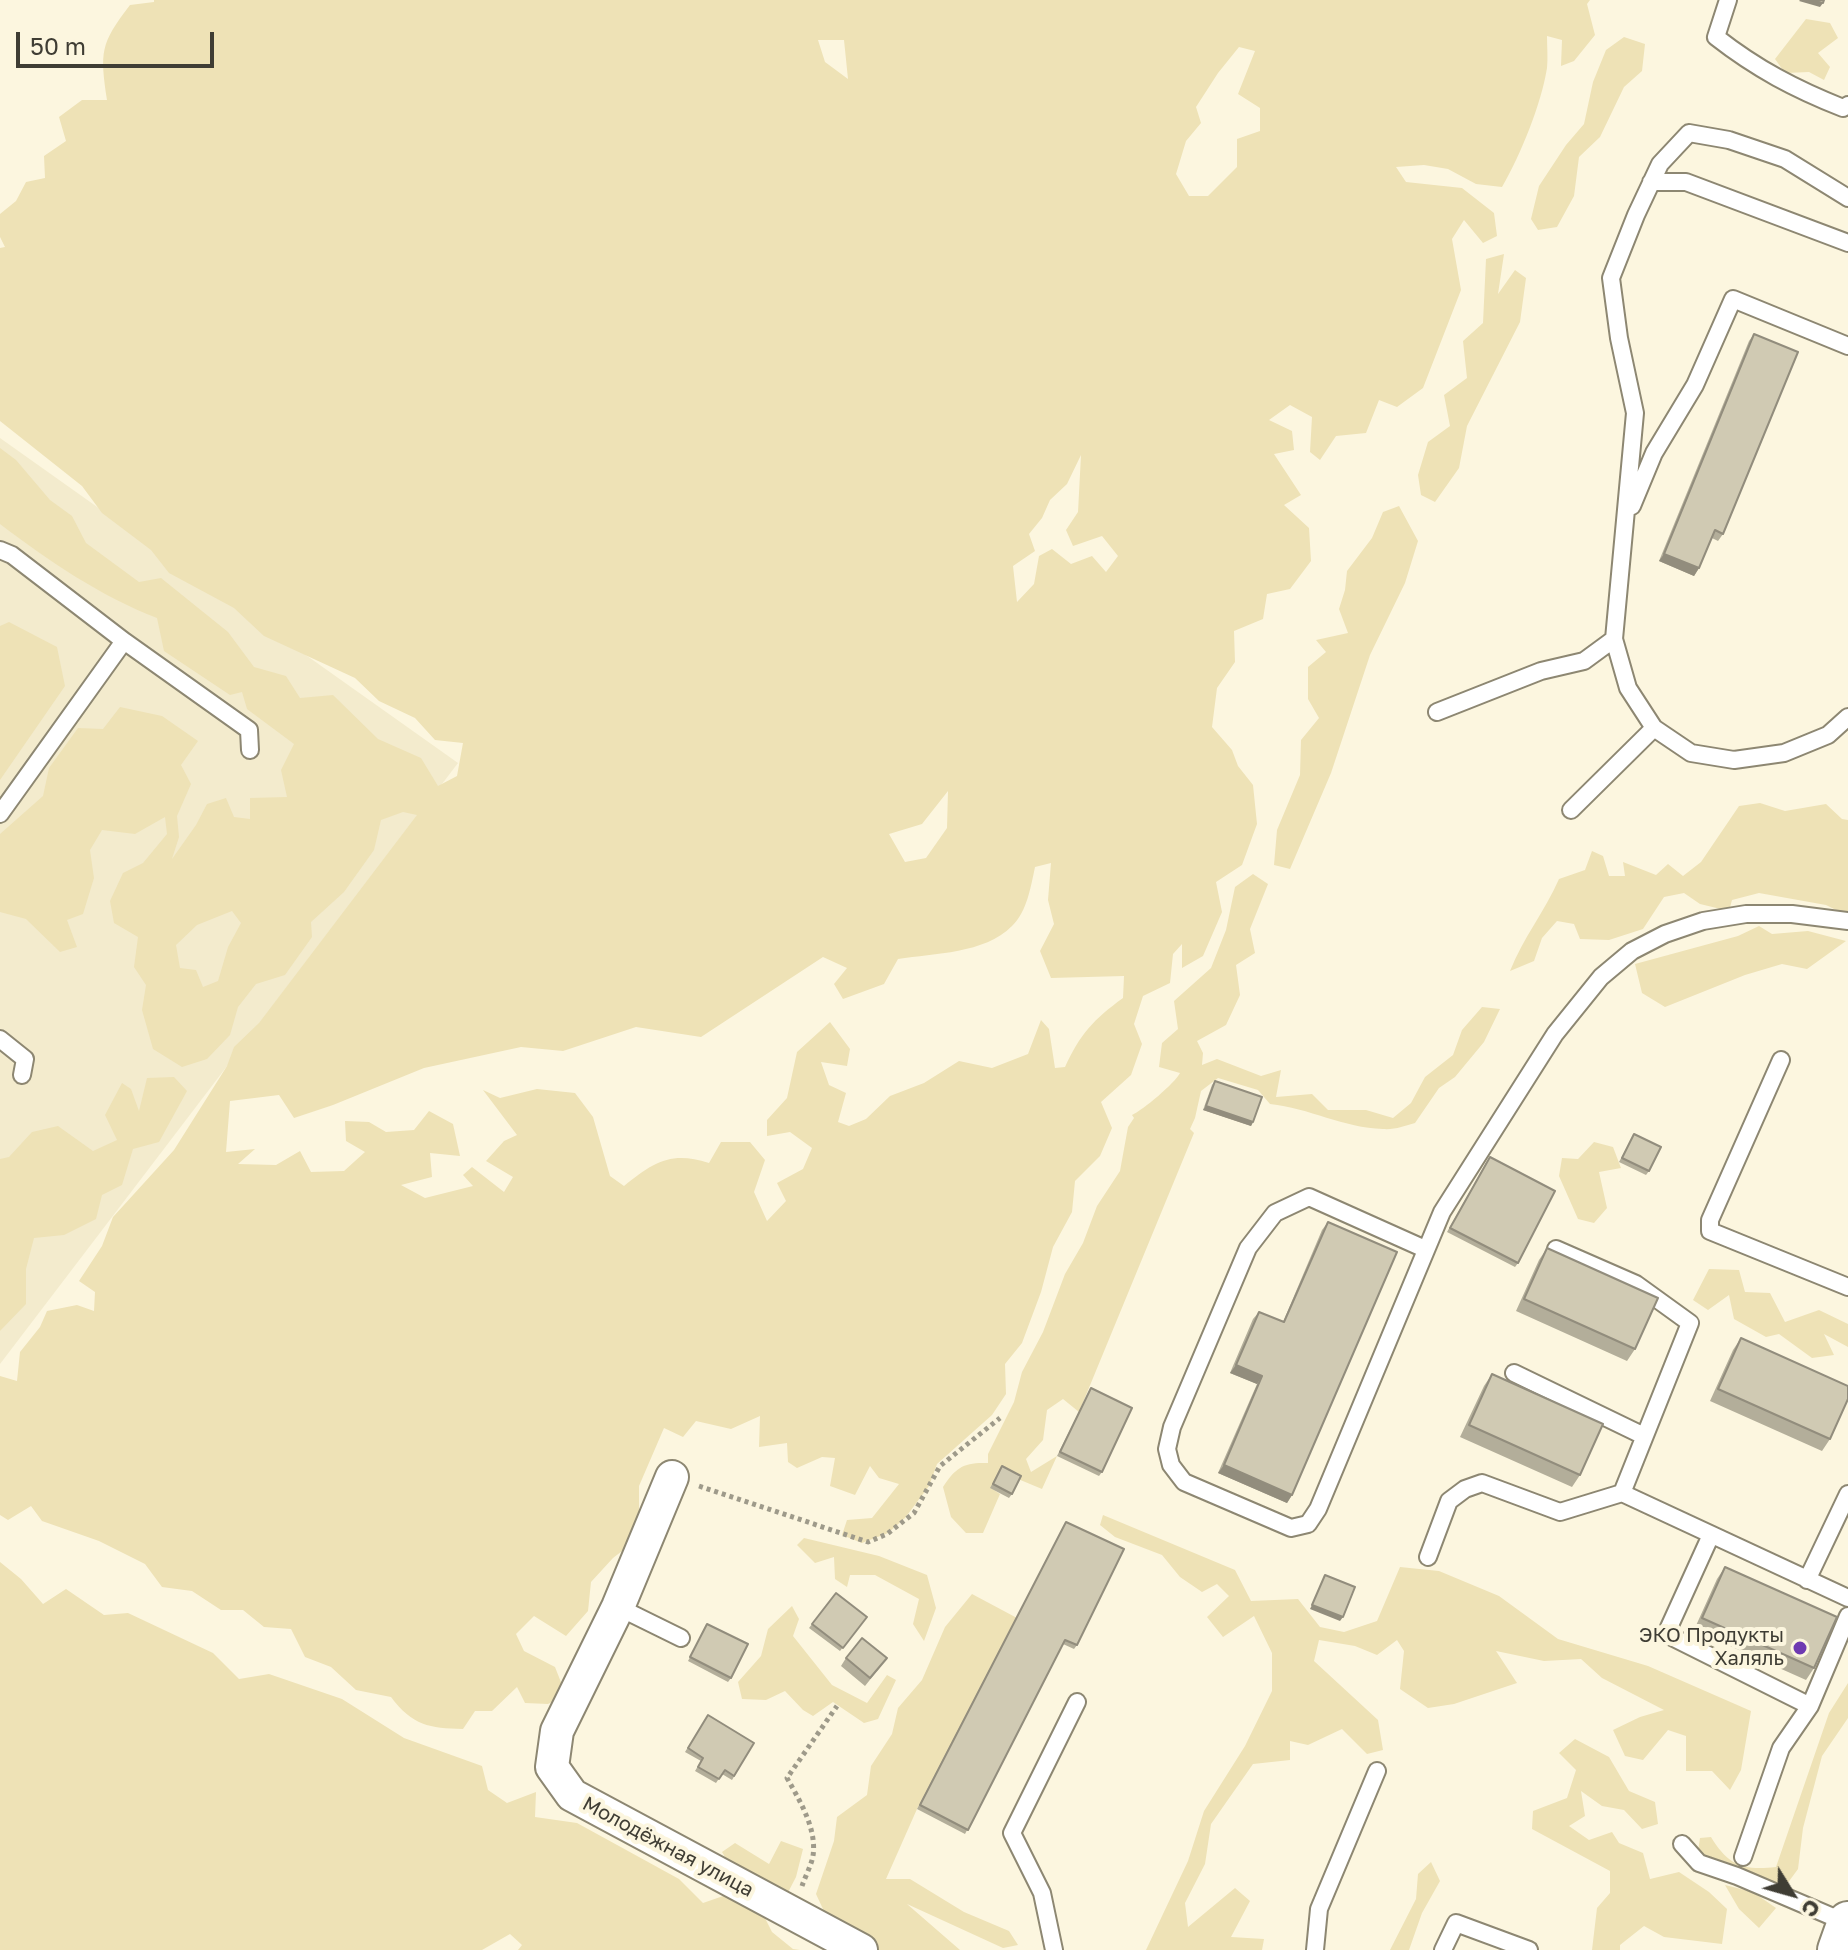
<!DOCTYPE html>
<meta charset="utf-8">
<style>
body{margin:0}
#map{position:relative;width:1848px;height:1950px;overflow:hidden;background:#fcf6df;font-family:"Golos Text",sans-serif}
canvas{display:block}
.north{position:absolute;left:1752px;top:1854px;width:80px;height:80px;-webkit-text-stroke:6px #fcf6df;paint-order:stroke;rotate:127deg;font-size:22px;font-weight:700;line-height:32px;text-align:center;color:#3f3d34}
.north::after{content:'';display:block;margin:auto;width:28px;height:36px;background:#3f3d34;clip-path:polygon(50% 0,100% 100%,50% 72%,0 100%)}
.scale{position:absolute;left:16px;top:32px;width:198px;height:36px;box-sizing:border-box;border:4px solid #3f3d34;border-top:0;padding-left:10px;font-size:24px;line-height:28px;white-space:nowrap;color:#3f3d34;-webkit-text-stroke:6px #fcf6df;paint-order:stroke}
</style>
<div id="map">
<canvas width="1848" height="1950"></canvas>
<div class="north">С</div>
<div class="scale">50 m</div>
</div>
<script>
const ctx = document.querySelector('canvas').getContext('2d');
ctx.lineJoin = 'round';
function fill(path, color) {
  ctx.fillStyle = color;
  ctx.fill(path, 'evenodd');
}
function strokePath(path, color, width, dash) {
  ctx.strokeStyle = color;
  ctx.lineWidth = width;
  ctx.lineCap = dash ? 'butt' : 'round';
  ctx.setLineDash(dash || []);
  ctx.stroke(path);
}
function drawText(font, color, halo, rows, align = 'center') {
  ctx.font = font + ' "Golos Text",sans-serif';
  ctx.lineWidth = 8;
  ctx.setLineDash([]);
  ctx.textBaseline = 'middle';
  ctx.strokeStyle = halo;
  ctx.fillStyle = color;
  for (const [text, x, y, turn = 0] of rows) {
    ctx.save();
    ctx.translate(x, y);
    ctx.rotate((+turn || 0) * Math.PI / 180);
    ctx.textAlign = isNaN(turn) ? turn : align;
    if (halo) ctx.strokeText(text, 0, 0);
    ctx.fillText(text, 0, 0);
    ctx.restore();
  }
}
const built = new Path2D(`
 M0,438L458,763L0,1364Z`);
const green = new Path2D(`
 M154,0H1590L1587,4L1595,35L1574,61L1561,66L1562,40L1547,36C1547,46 1548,58 1547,68C1541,105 1521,154 1502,187L1476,184L1448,169L1424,165L1396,167L1406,182L1462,188L1494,213L1497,236L1483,243L1464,220L1452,239L1461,290L1423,388L1397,407L1379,400L1366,433L1336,436L1320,460L1310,452L1312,417L1290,405L1269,420L1292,431L1294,450L1274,454L1301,495L1284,505L1309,528L1311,561L1290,589L1267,594L1263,619L1234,631L1235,662L1217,688L1212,727L1232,750L1238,766L1253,785L1257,824L1242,865L1216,882L1222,912L1203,956L1182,968V944L1173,954L1170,983L1143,996L1134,1024L1142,1044L1131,1075L1101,1102L1112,1128L1100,1156L1075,1181L1072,1212L1053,1247L1041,1292L1022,1343L1005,1364L1006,1394L992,1415L937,1464L929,1486L905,1518L888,1533L862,1543L842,1535L847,1520L872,1518L899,1484L879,1478L870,1466L855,1495L830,1486L835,1458L822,1457L797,1468L788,1462L787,1443L759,1447L760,1416L731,1429L696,1421L683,1437L664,1428L639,1486V1538L613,1558L591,1582L588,1611L566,1636L534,1616L516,1634L524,1651L555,1667L566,1695L548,1704L525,1703L517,1687L492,1711H475L463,1729C429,1728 413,1726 391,1697L356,1690L331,1667L305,1657L291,1629L264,1627L243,1610H221L192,1591L162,1587L145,1564L99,1541L42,1521L31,1506L8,1520L0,1515V1376L17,1381L20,1352L40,1327L47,1311L77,1305L94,1311L95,1292L79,1281L102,1246L113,1217L174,1150L227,1066L234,1047L259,1023L417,815L403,812L381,820L374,850L344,892L311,922L312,937L285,975L256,984L238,1007L230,1035L207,1059L182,1067L153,1049L142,1010L146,985L134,967L138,937L114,923L110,901L123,873L143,863L167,834L165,817L135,834L102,830L90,850L94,878L83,914L67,920L77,947L60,952L26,919L0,912V834L43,796L49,768L78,728L103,729L120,707L162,716L198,741L181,765L191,784L177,816L179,837L172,859L196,825L207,804L226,798L234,817L250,819V798L287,797L281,770L294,744L247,709L242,692L230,695L164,651L157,618C100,596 49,561 0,524V448L16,460L50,500L72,516L86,543L139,582L161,578L228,632L254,667L286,676L300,698L333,695L378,739L421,758L438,786L457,776L463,743L435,740L415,718L379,701L355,678L264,636L234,608L169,573L151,550L102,513L82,486L0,421V248L5,247L0,237V214L16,201L26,182L45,178L44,156L66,141L59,117L82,100H107C100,52 100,44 130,5L154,2ZM818,40H844L848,79L825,62ZM1239,47L1255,51L1238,94L1260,108V131L1237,139V167L1208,196H1189L1176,174L1186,141L1201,123L1196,107L1218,73ZM1081,455L1078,512L1066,530L1073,546L1102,536L1118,556L1106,572L1092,556L1071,564L1052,549L1039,556L1034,584L1017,602L1013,566L1035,551L1029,534L1042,518L1050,500L1067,484ZM948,791L947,828L926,858L905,862L889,834L922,824ZM1051,863L1048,900L1054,924L1040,951L1051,978L1124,976L1123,998C1094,1019 1080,1034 1065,1067L1055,1068L1049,1029L1041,1020L1028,1054L992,1068L959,1061L924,1083L890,1096L866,1119L849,1126L838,1122L846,1093L829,1085L821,1062L847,1066L850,1049L830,1022L797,1052L787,1098L767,1120V1136L790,1132L812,1148L803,1169L777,1183L786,1201L767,1221L754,1192L765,1160L750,1142H721L709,1163C671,1151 654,1162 624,1186L610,1176L593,1117L575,1093L537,1089L500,1098L483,1090L517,1135L504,1141L486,1161L513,1177L504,1192L472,1167L463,1175L473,1186L425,1198L401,1185L432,1177L430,1153L460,1156L453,1124L429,1111L414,1130L386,1132L369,1122L345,1121L346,1141L365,1152L344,1171L311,1172L300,1151L276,1165L238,1164L255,1149L226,1152L230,1101L279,1095L294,1118L333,1105L424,1068L521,1047L563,1051L636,1027L701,1037L823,957L847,968L834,984L843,999L884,984L898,959C935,953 984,954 1012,926C1027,912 1031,886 1035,867ZM232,911L241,923L228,947L218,981L203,987L196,970L180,968L176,945L197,925Z
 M1806,19L1830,23L1838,38L1818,53L1830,67L1824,80L1809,72L1785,73L1775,59Z
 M1624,37L1645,44L1642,71L1624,87L1600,137L1579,157L1574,196L1557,227L1538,230L1531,219L1539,186L1566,145L1584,124L1593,82L1606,50Z
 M1504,254L1498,294L1515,270L1526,278L1520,322L1467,426L1459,468L1435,502L1421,495L1418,475L1428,442L1450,426L1444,395L1467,378L1463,341L1483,323L1486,259Z
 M1399,506L1418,541L1405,583L1370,655L1331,773L1290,869L1274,865L1277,830L1300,775L1301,740L1319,718L1308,699V667L1326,652L1316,640L1348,633L1339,609L1345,590L1347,571L1372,538L1383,512Z
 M9,622L57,647L65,686L0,780V626Z
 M1760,803L1785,811L1826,804L1842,819L1848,820V916L1826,905L1759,893L1732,900L1729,911L1700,904L1684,893L1664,897L1643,929L1609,940L1580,939L1574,924L1557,921L1542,938L1534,961L1510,971C1523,938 1545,911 1559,879L1585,870L1592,851L1603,856L1609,876H1625L1623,862L1656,875L1668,864L1683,876L1701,862L1739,806Z
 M1253,874L1268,884L1250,929L1255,953L1236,965L1240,995L1226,1025L1197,1041L1203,1053L1202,1065L1217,1059L1261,1076L1281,1070L1276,1097L1312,1094L1328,1110H1366L1393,1118L1411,1103L1425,1077L1453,1055L1462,1030L1482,1007L1500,1009L1484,1042L1455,1077L1439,1088L1415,1123C1405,1126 1394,1130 1383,1129C1344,1128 1309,1108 1270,1104L1258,1090L1218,1078L1201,1091L1195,1118L1190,1129L1194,1133L1079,1412L1063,1399L1047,1410L1043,1440L1026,1459L1031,1472L1057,1456L1042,1489L1018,1479L991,1488L1000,1494L983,1533H966L951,1517L943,1487C956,1467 964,1462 988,1463V1454L1014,1402L1022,1372L1043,1332L1065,1274L1083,1243L1097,1206L1120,1171L1128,1127L1134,1118L1132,1115C1143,1110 1175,1083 1180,1073L1159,1067L1162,1043L1178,1029L1174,1001L1211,968L1226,930L1235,887Z
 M1759,926L1772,934L1808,931L1846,941L1807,969L1782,964L1745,975L1665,1007L1642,993L1635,964L1738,936Z
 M174,1077L187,1091L159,1142L133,1149L122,1185L102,1195L96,1219L64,1235L34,1238L26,1269V1304L0,1331V1159L9,1157L32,1132L58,1126L93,1151L117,1140L105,1115L122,1083L131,1089L139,1111L147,1078Z
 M1594,1142L1613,1147L1621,1168L1599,1172L1607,1208L1594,1223L1578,1219L1559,1176L1562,1158L1578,1159Z
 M1709,1269L1739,1270L1745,1292L1770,1293L1785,1322L1819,1310L1848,1324V1347L1824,1334L1834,1355L1812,1358L1779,1334L1766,1337L1734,1319L1729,1295L1708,1310L1693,1300Z
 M1103,1515L1235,1570L1251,1601L1298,1599L1320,1627L1344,1632L1377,1621L1400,1567L1439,1571L1499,1596L1558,1639L1648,1666L1751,1711L1741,1770L1730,1790L1712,1771H1686V1736L1668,1730L1643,1760L1625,1756L1613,1730L1640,1717L1664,1710L1602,1678L1581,1659L1544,1661L1496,1651L1517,1683L1454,1704L1428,1708L1400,1689L1404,1651L1397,1640L1377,1655L1355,1646L1319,1640L1314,1661L1378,1720L1383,1750L1367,1754L1342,1729L1308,1745L1290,1741V1760L1253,1764L1211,1824L1205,1864L1185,1903L1188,1927L1235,1888L1250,1901L1231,1937L1264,1939L1262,1950H1146L1188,1861L1204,1811L1245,1746L1272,1691V1653L1254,1616L1223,1637L1207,1617L1229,1596L1217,1584L1202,1592L1180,1577L1162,1555L1115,1537L1100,1525Z
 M804,1538L879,1556L927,1575L936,1608L924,1641L913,1624L919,1599L875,1575H850L847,1587L835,1579L834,1557L815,1563L797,1545Z
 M0,1562L21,1579L43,1604L66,1589L104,1615L128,1613L213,1653L239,1679L269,1674L342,1699L404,1738L482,1766L488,1790L507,1803L536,1792L535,1817L577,1823L679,1879L703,1903L729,1894L760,1908L772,1932L793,1949L800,1950H518L522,1945L510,1934L482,1950H0Z
 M972,1594L1017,1618L917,1809L886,1879H910L964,1912L1009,1931L1018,1945L1003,1948L907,1904L960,1950H876L829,1922L816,1894L834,1841L837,1817L867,1795L871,1766L892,1734L898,1708L922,1680L945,1627Z
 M792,1606L799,1619L793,1636L832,1685L867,1703L887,1675L896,1680L878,1719L864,1723L833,1702L813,1716L803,1710L785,1691L766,1700L742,1699L738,1682L761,1656L768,1629Z
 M1848,1683V1718L1822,1756L1803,1828L1798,1869L1787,1884C1748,1881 1729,1875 1698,1851L1700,1838L1711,1837C1728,1865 1743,1871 1776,1867L1829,1713Z
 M1575,1739L1609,1757L1629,1791L1655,1802L1658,1824L1642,1829L1624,1810L1602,1806L1581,1791L1585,1816L1569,1826L1589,1840L1612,1832L1619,1843L1643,1853L1650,1879L1679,1872L1709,1892L1727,1909L1722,1944L1664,1937L1644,1926L1620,1945V1950H1592L1597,1908L1610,1893V1871L1532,1829L1533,1811L1567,1798L1576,1770L1559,1753Z
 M781,1841L803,1849L796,1877L783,1902L738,1879L722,1852L735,1843L769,1864Z
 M1431,1862L1440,1881L1422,1913L1409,1950H1390L1416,1899L1418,1874Z
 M1725,1885L1753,1892L1776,1908L1759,1928L1739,1909Z`);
const path = new Path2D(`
 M699,1486L868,1542L887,1534L914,1513L940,1466L1000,1418
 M802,1886C805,1877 811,1866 813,1856C817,1829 800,1801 787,1778L837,1706`);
const service = new Path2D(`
 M1728,0L1716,37C1757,69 1795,89 1843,108L1848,105
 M1651,182H1686L1848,243
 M1848,198L1785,159L1729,140L1689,133L1660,164L1636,215L1611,278L1619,338L1635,413L1614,639L1628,688L1654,728L1691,753L1734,760L1784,753L1828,735L1848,717
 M1632,506L1654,453L1695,385L1733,299L1848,346
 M0,550L12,555L124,641L249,730L250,750
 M1437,712L1541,671L1584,661L1614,639
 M1571,810L1654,728
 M0,814L124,641
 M0,1039L25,1059L22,1075
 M1781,1060L1710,1220V1231L1848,1287
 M1425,1249L1309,1197L1275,1213L1248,1248L1172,1427L1167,1449L1171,1465L1184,1482L1291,1528L1308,1524L1318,1509L1442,1212L1555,1034L1601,977L1632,951L1665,934L1703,921L1746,914H1792L1848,921
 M1556,1249L1636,1284L1690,1323L1622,1493
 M1514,1373L1644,1436
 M1711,1535L1666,1634L1810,1706
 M1428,1557L1449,1501L1465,1489L1482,1483L1560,1512L1622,1493L1848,1598
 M1807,1580L1848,1494
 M618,1607L681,1638
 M1682,1844L1699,1863L1737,1876L1847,1923
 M1743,1857L1781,1748L1810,1706L1848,1616
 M1054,1950L1042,1893L1012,1833L1077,1702
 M1315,1950L1319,1909L1377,1771
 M1443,1950L1456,1923L1529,1950`);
const minor = new Path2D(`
 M672,1477L618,1607L557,1731L552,1767L572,1795L861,1950`);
const tertiary = new Path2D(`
 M1838,1950L1848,1922`);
const wall = new Path2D(`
 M1754,334L1723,534L1718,541L1712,538L1699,568L1694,576L1659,561L1749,341Z
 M1215,1081L1253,1122L1251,1126L1203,1110L1212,1085Z
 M1634,1134L1649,1171L1646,1175L1619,1162Z
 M1487,1161L1518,1263L1515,1267L1447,1232Z
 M1328,1222L1292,1495L1287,1503L1218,1473L1257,1384L1230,1373L1253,1319L1259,1312L1283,1322L1322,1230Z
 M1547,1248L1635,1349L1627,1361L1516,1311L1539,1260Z
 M1741,1338L1830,1439L1822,1451L1710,1401L1733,1350Z
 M1492,1374L1580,1475L1572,1487L1460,1437L1484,1386Z
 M1091,1388L1102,1472L1099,1476L1057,1456Z
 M1002,1466L1012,1494L1009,1498L990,1488Z
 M1066,1522L1077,1645L1074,1649L1063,1644L965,1834L917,1809Z
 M1725,1567L1814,1668L1806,1680L1694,1630L1717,1579Z
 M836,1593L867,1617L840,1651L809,1628Z
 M707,1624L731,1678L728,1682L688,1661Z
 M846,1658L881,1666L865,1686L841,1666Z
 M708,1715L754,1743L732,1780L722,1774L716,1783L695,1771L701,1761L685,1752Z`);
const shadedWall = new Path2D(`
 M1800,0H1811L1823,3L1820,7L1799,1Z
 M1664,554L1699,568L1694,576L1659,561Z
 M1206,1106L1253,1122L1251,1126L1203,1110Z
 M1236,1365L1262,1376L1257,1384L1230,1373Z
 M1224,1465L1292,1495L1287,1503L1218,1473Z
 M1312,1605L1343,1617L1340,1621L1310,1609Z`);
const building = new Path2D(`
 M1811,0H1824L1823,3Z
 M1754,334L1798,352L1723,534L1715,530L1699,568L1664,554Z
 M1215,1081L1262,1097L1253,1122L1206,1106Z
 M1634,1134L1661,1147L1649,1171L1622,1158Z
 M1490,1157L1555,1191L1518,1263L1450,1228Z
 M1328,1222L1397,1252L1292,1495L1224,1465L1262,1376L1236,1365L1259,1312L1284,1322Z
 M1547,1248L1658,1298L1635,1349L1524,1299Z
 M1741,1338L1848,1386V1399L1830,1439L1718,1389Z
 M1492,1374L1603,1424L1580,1475L1469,1425Z
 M1091,1388L1132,1408L1102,1472L1060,1452Z
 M1002,1466L1021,1476L1012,1494L993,1484Z
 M1066,1522L1124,1549L1077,1645L1065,1640L968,1830L920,1805Z
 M1725,1567L1837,1617L1814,1668L1702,1618Z
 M1325,1575L1355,1587L1343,1617L1312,1605Z
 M836,1593L867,1617L843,1648L812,1624Z
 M707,1624L748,1644L731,1678L690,1657Z
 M862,1638L887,1658L870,1678L846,1658Z
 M708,1715L754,1743L734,1776L725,1770L719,1779L698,1767L703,1758L688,1748Z`);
const markers = [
 [1800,1648,8,"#6e3ab1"]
];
const poiNames = [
 ["ЭКО Продукты",1784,1636],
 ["Халяль",1784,1659]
];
const streetNames = [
 ["Молодёжная улица",668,1847,28]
];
fill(built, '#f3ebcd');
fill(green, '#eee2b6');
strokePath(service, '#8d8772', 20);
strokePath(minor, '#8d8772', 36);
strokePath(tertiary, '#8d8772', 44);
strokePath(path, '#9e9a8a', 5, [4, 4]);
strokePath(service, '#fff', 16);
strokePath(minor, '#fff', 32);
strokePath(tertiary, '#fff', 40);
fill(wall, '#b3ae9a');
fill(shadedWall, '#928d7d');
fill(building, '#d0cab3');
strokePath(building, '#928d7d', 2);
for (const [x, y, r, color] of markers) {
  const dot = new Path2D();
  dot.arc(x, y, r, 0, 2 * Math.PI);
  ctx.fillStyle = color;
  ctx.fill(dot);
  strokePath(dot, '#fcf6df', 3);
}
drawText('20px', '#3f3d34', '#fcf6df', poiNames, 'right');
drawText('20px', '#3f3d34', '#fcf6df', streetNames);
</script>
